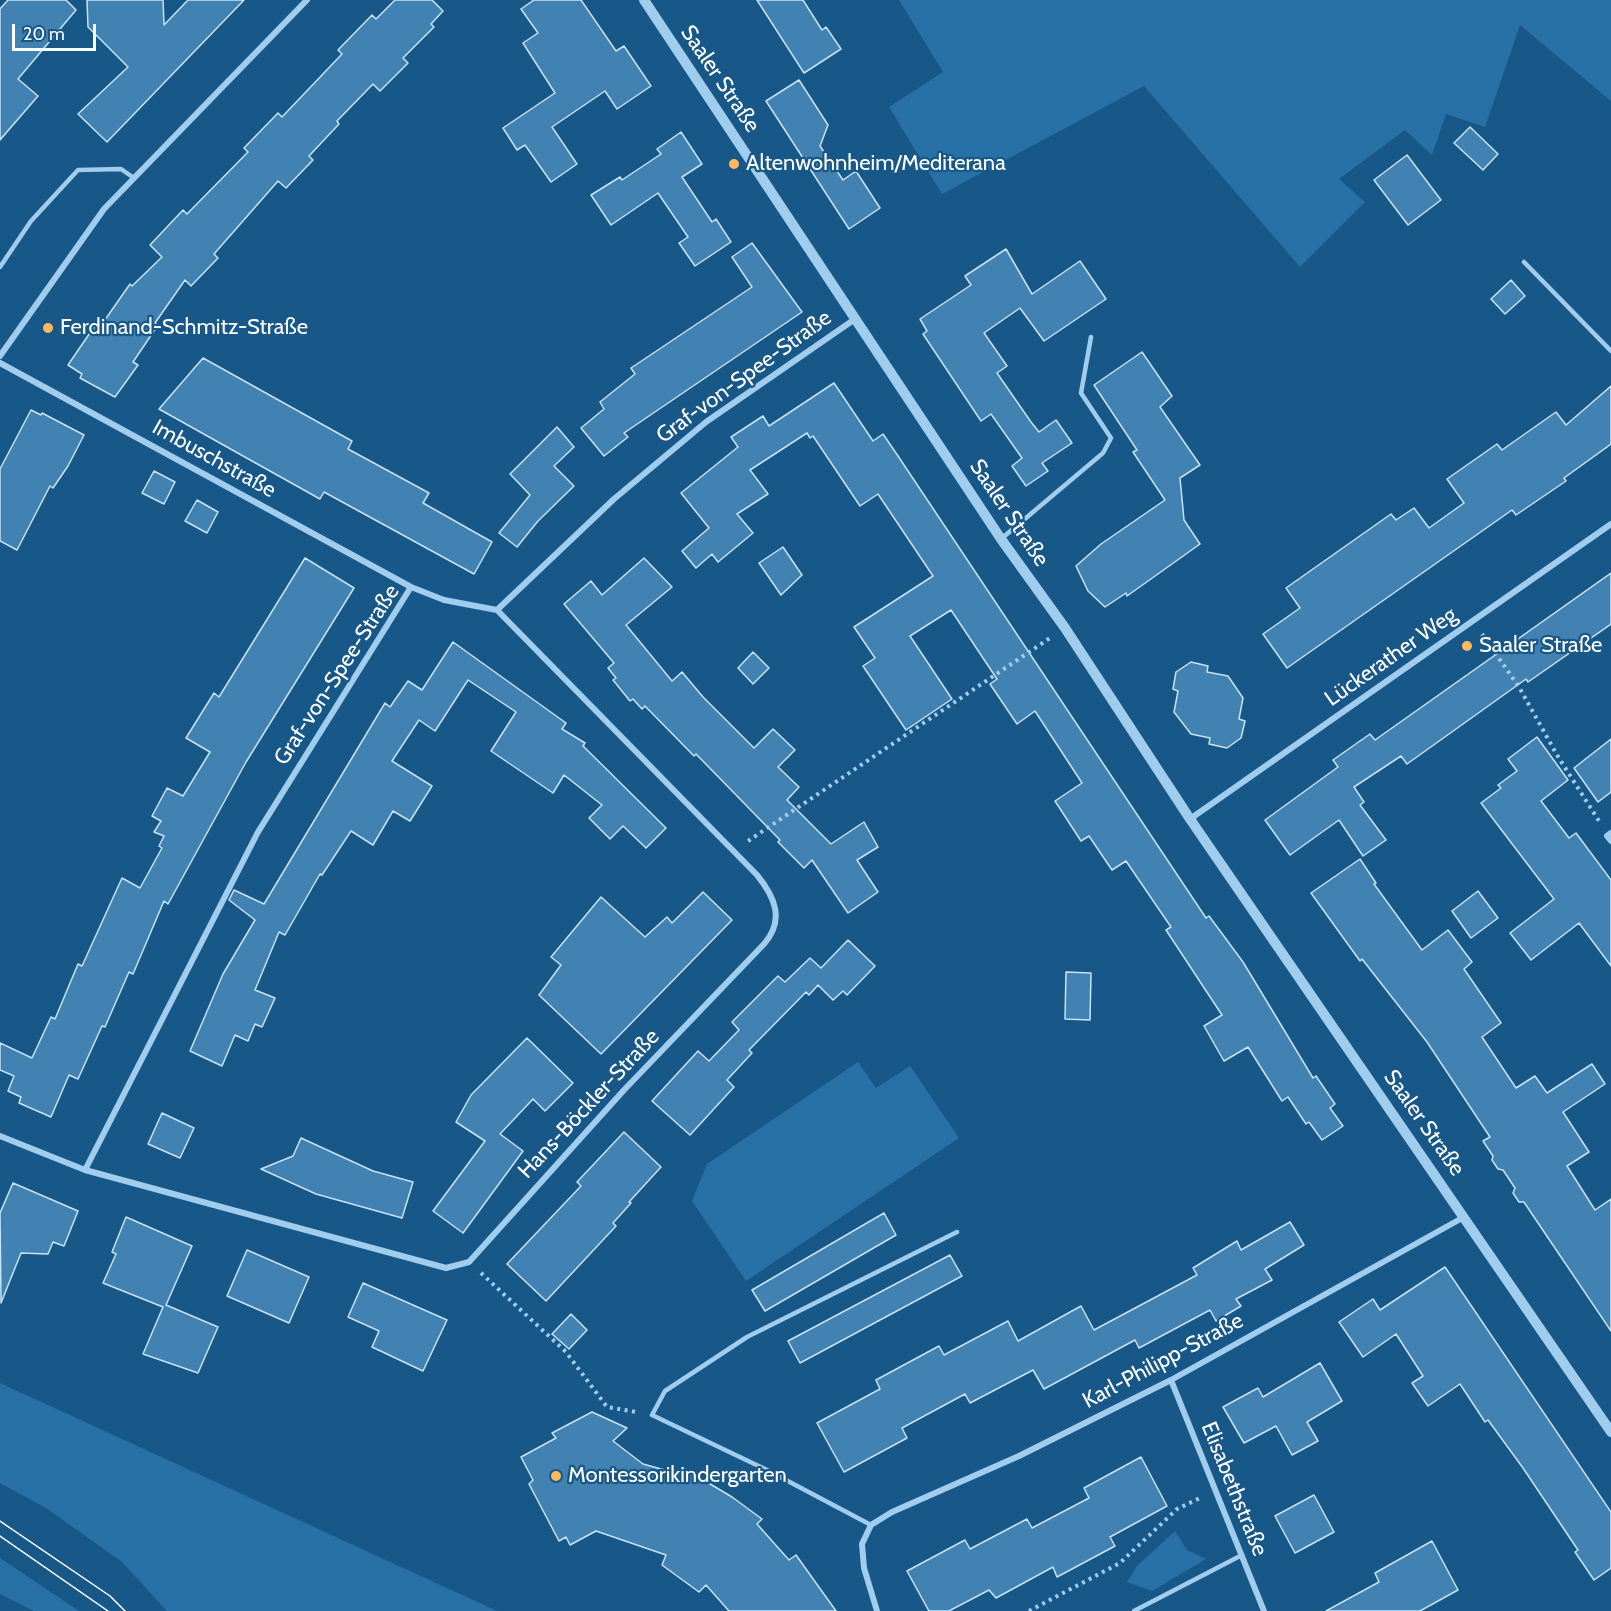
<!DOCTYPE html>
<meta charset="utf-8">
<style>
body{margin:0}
#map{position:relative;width:1611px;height:1611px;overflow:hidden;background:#185888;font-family:Cabin,sans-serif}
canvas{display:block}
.scale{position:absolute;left:12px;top:24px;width:84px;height:27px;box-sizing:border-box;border:3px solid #fff;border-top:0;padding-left:8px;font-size:18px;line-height:21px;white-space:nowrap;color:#fff;-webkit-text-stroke:4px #185888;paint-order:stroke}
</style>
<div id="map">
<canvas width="1611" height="1611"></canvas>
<div class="scale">20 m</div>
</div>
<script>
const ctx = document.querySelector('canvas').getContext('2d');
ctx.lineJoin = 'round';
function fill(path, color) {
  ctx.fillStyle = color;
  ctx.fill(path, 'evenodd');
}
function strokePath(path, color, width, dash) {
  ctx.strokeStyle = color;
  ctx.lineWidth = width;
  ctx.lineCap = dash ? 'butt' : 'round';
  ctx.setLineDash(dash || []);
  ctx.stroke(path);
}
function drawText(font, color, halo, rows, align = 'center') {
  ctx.font = font + ' Cabin,sans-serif';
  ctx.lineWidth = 4.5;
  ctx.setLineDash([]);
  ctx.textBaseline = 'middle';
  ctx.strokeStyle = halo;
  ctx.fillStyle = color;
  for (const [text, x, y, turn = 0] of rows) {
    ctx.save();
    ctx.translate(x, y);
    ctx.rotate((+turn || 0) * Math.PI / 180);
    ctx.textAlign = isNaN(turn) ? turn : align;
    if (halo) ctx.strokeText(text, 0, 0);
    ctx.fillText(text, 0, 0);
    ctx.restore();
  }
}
const green = new Path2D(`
 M899,0H1611V101L1520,25L1485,127L1446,114L1432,155L1405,130L1339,179L1365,202L1300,267L1144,86L942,194L889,107L943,72Z
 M858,1062L876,1088L910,1066L959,1138L746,1281L692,1201L707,1164Z
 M0,1383L497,1611H167L122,1562L46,1508L0,1483Z
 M1175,1531L1187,1550L1206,1559L1152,1591L1127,1582L1137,1566Z
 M0,1558L79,1611H34L0,1594Z`);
const building = new Path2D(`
 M8,0H66L76,10L18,79L38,96L0,140V9Z
 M87,0H163L164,25L188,0H244L107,142L78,114L128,67L88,27Z
 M395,0H432L443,11L431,24L434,27L403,58L408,63L380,91L373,84L337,121L339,124L309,156L313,160L286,188L278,181L214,254L218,258L191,286L185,280L155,323L158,325L133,362L138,365L115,397L80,378L82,374L68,365L96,324L100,327L130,284L132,286L162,257L150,245L183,210L187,214L248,152L244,148L278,113L282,117L342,54L338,50L372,15L376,19Z
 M534,0H581L616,51L624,46L651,86L617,109L605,91L552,127L577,164L551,182L525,145L517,150L503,128L555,93L523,43L538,33L521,9Z
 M757,0H803L822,30L826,27L841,49L804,73Z
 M799,80L828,125L820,146L843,180L856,171L880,208L849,229L766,101Z
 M1470,127L1498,154L1483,170L1454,143Z
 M681,132L702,164L682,177L712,222L716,219L731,242L695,266L679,243L688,237L658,193L611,225L591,195L620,177L622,180L661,154L657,149Z
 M1407,155L1441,200L1408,225L1374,180Z
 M752,243L802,312L624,433L628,437L604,456L581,428L604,409L600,402L635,374L631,368L752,287L732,257Z
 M1006,249L1032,294L1080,261L1106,299L1044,341L1020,308L984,333L1007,366L997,373L1031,422L1039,432L1056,420L1072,443L1042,463L1048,471L1026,486L1012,466L1022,458L991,414L981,421L923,334L927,331L920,319L971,285L965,276Z
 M1511,280L1525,296L1505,314L1491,299Z
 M1142,352L1172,396L1160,407L1200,465L1180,478L1184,520L1200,544L1127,596L1126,593L1105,607L1088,591L1076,566L1101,544L1165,500L1133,452L1137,450L1094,385Z
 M203,358L352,441L348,449L429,493L423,503L492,542L474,574L324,492L320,499L159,409Z
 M834,383L873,441L883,434L898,456L1206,918L1209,916L1243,962L1313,1078L1316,1076L1335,1104L1330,1108L1343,1126L1322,1140L1309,1122L1306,1124L1288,1097L1282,1101L1248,1047L1224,1061L1204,1026L1222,1015L1166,930L1171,927L1126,861L1112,870L1089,836L1081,841L1055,801L1082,783L1035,711L1017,724L990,684L997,679L951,610L910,636L952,699L906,730L863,666L875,658L854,627L933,576L878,494L860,506L813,436L810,438L807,433L750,470L768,494L737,514L753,533L718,562L712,554L696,568L682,551L709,528L681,493L738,447L731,437L763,416L769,426Z
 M1611,386V444L1564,478L1566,481L1516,515L1512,510L1287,668L1263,634L1300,608L1286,588L1391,514L1396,520L1414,508L1429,528L1464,503L1447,479L1497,444L1502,450L1556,412L1566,425Z
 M31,410L41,415L42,413L84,435L68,466L53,488L50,486L17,550L0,541V469Z
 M557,427L574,447L554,466L574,486L538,521L517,547L499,533L530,495L510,474Z
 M154,471L175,482L164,504L142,493Z
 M197,500L218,512L207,533L185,521Z
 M783,547L802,575L781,595L759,563Z
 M305,558L354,588L246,762L168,904L164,901L133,974L129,972L105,1027L102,1026L78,1079L69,1075L51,1117L19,1103L21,1097L8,1091L14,1076L0,1070V1043L32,1058L51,1017L55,1019L78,964L82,966L122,878L140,888L162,848L159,846L164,836L154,832L161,821L152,816L167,788L183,796L210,752L186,738L214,693L219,697Z
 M644,558L672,587L626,625L672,681L682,672L703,697L754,748L773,729L795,750L778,767L799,787L787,800L831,844L864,822L878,847L857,860L878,892L848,913L812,860L804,868L778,842L780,840L696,754L694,756L645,706L642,709L633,699L630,701L613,680L616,678L608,668L614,663L564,604L591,581L602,595Z
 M1611,573V624L1528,682L1526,679L1407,764L1401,756L1354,787L1364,802L1360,805L1386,840L1363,856L1339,820L1290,855L1265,820L1338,767L1333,760L1360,741L1370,734L1375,740Z
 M453,642L566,723L562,729L585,743L583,746L666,828L646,848L623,826L610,839L589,818L602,805L564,775L553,793L491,751L516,712L468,680L435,731L419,720L392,761L432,786L410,821L393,811L373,845L351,831L322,875L320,874L285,935L279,932L255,990L275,998L262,1027L255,1024L248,1041L235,1035L222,1066L190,1051L223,974L255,920L229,900L234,890L264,904L385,703L390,707L408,681L422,690Z
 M753,652L769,668L753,684L738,668Z
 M1191,662L1208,666L1207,672L1228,676L1243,698L1239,719L1245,721L1241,738L1227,748L1209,744L1210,738L1191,734L1174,712L1178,691L1173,689L1176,672Z
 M1537,737L1568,780L1541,801L1569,838L1576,833L1611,880V966L1579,923L1531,960L1510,933L1554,899L1481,803L1501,788L1498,785L1517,771L1508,759Z
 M1611,739V792L1598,802L1574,768Z
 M1360,859L1376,883L1374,884L1422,950L1448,930L1472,962L1464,969L1501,1023L1482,1037L1516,1088L1535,1076L1547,1093L1592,1064L1605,1084L1563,1112L1589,1152L1567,1166L1595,1210L1611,1199V1331L1534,1217L1524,1202H1519L1513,1193L1515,1188L1503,1170L1498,1169L1492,1160L1493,1156L1483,1141L1490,1137L1427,1042L1362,959L1360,961L1311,893Z
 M1478,891L1498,918L1471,938L1452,911Z
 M703,892L732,920L601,1054L539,995L561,965L551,957L601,897L645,937L667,917L672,923Z
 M848,940L875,966L847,995L843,991L833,1000L818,985L809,995L806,992L749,1050L752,1053L727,1080L734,1087L690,1135L652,1101L698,1051L709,1061L739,1030L732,1022L778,976L785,982L810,958L821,968Z
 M1066,972L1091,973L1090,1020L1065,1019Z
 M527,1038L573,1083L545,1111L533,1099L500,1134L523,1151L463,1233L433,1211L485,1141L456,1122L471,1095Z
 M162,1113L194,1128L180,1158L148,1144Z
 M624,1132L661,1167L629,1202L631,1203L613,1223L616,1226L546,1301L507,1264L581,1186L577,1182Z
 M301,1138L373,1171L413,1182L402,1218L316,1194L261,1169L293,1156Z
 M13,1183L78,1211L64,1246L53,1242L48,1254L21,1253L1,1303L0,1213Z
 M884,1213L896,1235L765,1311L752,1290Z
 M126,1217L192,1246L166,1305L218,1327L198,1373L143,1354L163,1307L103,1283L116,1254L112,1252Z
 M1290,1222L1304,1245L1265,1269L1272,1280L1236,1299L1241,1306L1216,1321L1210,1310L1139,1348L1135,1340L1044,1389L1033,1370L970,1403L965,1394L902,1428L907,1438L844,1472L817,1423L880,1389L876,1380L939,1346L944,1355L1008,1321L1018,1341L1081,1306L1094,1330L1197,1275L1193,1268L1237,1241L1241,1250Z
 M247,1250L309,1277L289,1323L227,1296Z
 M950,1255L962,1276L800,1363L788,1341Z
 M1445,1267L1611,1512V1568L1594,1580L1575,1552L1578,1550L1523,1468L1488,1420L1485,1422L1460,1384L1428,1406L1412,1383L1423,1376L1396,1334L1363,1357L1339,1322L1373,1299L1380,1310Z
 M363,1283L447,1320L423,1371L372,1347L379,1331L348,1317Z
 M571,1314L587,1330L569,1349L552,1334Z
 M1320,1363L1342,1401L1307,1422L1318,1441L1292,1455L1276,1426L1244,1443L1223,1407L1258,1388L1263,1397Z
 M592,1412L627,1428L613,1441L643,1464L683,1475L685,1469L732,1497L762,1519L757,1524L789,1560L796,1555L836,1611H729L706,1585L699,1592L662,1565L666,1555L596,1531L570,1545L566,1537L559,1541L529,1484L533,1480L521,1457L556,1438L552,1433Z
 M1141,1457L1167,1506L1110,1537L1115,1546L1057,1577L1053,1567L996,1598L989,1590L949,1611H929L907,1571L965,1540L970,1549L1027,1519L1032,1528L1089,1498L1084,1488Z
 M1314,1495L1334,1532L1295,1553L1275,1516Z
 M1432,1541L1458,1590L1420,1611H1326L1379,1582L1375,1573Z`);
const path = new Path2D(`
 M1482,634L1519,687L1557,755L1599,821
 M748,841L1050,638
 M481,1273L566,1352L607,1407L636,1412
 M1029,1611L1120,1563L1177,1509L1200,1498`);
const service = new Path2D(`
 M1524,262L1611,351
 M0,267L31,221L78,170L121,169L134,178
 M1001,539L1103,453L1111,438L1081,393L1091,337
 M871,1525L767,1470L652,1415L665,1391L747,1337L957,1232
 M1134,1611L1242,1555`);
const minor = new Path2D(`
 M0,356L104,209L307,0
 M0,363L411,587
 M1190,819L1611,524
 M1611,833L1607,836L1611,841
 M0,1136L85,1170L446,1268L469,1262L624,1090L764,944C785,920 775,897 757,875L497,610
 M85,1170L258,832L411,587L444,600L497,610L614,499L706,422L855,319
 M1171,1380L1264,1611
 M877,1611L864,1568L862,1544L871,1525L892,1512L1019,1456L1171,1380L1464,1217`);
const tertiary = new Path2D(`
 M644,0L1001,539L1065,628L1190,819L1611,1432`);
const tram = new Path2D(`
 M0,1521L110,1596L125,1611
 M0,1536L108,1611`);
const markers = [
 [734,164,6,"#ffba5d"],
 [48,328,6,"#ffba5d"],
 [1467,646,6,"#ffba5d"],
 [556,1476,6,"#ffba5d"]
];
const streetNames = [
 ["Saaler Straße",720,79,56],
 ["Graf-von-Spee-Straße",744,377,-36],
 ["Imbuschstraße",214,459,29],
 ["Saaler Straße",1009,513,56],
 ["Lückerather Weg",1391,657,-35],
 ["Graf-von-Spee-Straße",337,675,-57],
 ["Hans-Böckler-Straße",589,1104,-47],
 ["Saaler Straße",1424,1123,55],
 ["Karl-Philipp-Straße",1163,1361,-28],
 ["Elisabethstraße",1234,1489,68]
];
const poiNames = [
 ["Altenwohnheim/Mediterana",746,164],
 ["Ferdinand-Schmitz-Straße",60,328],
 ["Saaler Straße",1479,646],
 ["Montessorikindergarten",568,1476]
];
fill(green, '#2871a6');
fill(building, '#4182b2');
strokePath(building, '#c6e4fa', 1.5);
strokePath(path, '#a0cded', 4, [3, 4.5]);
strokePath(service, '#a0cded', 4.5);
strokePath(minor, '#a0cded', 6);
strokePath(tertiary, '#a0cded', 10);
strokePath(tram, '#fff', 1.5);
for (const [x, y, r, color] of markers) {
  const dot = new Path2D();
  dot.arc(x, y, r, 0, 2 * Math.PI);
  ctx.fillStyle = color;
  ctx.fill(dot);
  strokePath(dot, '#185888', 2);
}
drawText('22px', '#fff', '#185888', streetNames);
drawText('22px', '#fff', '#185888', poiNames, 'left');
</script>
